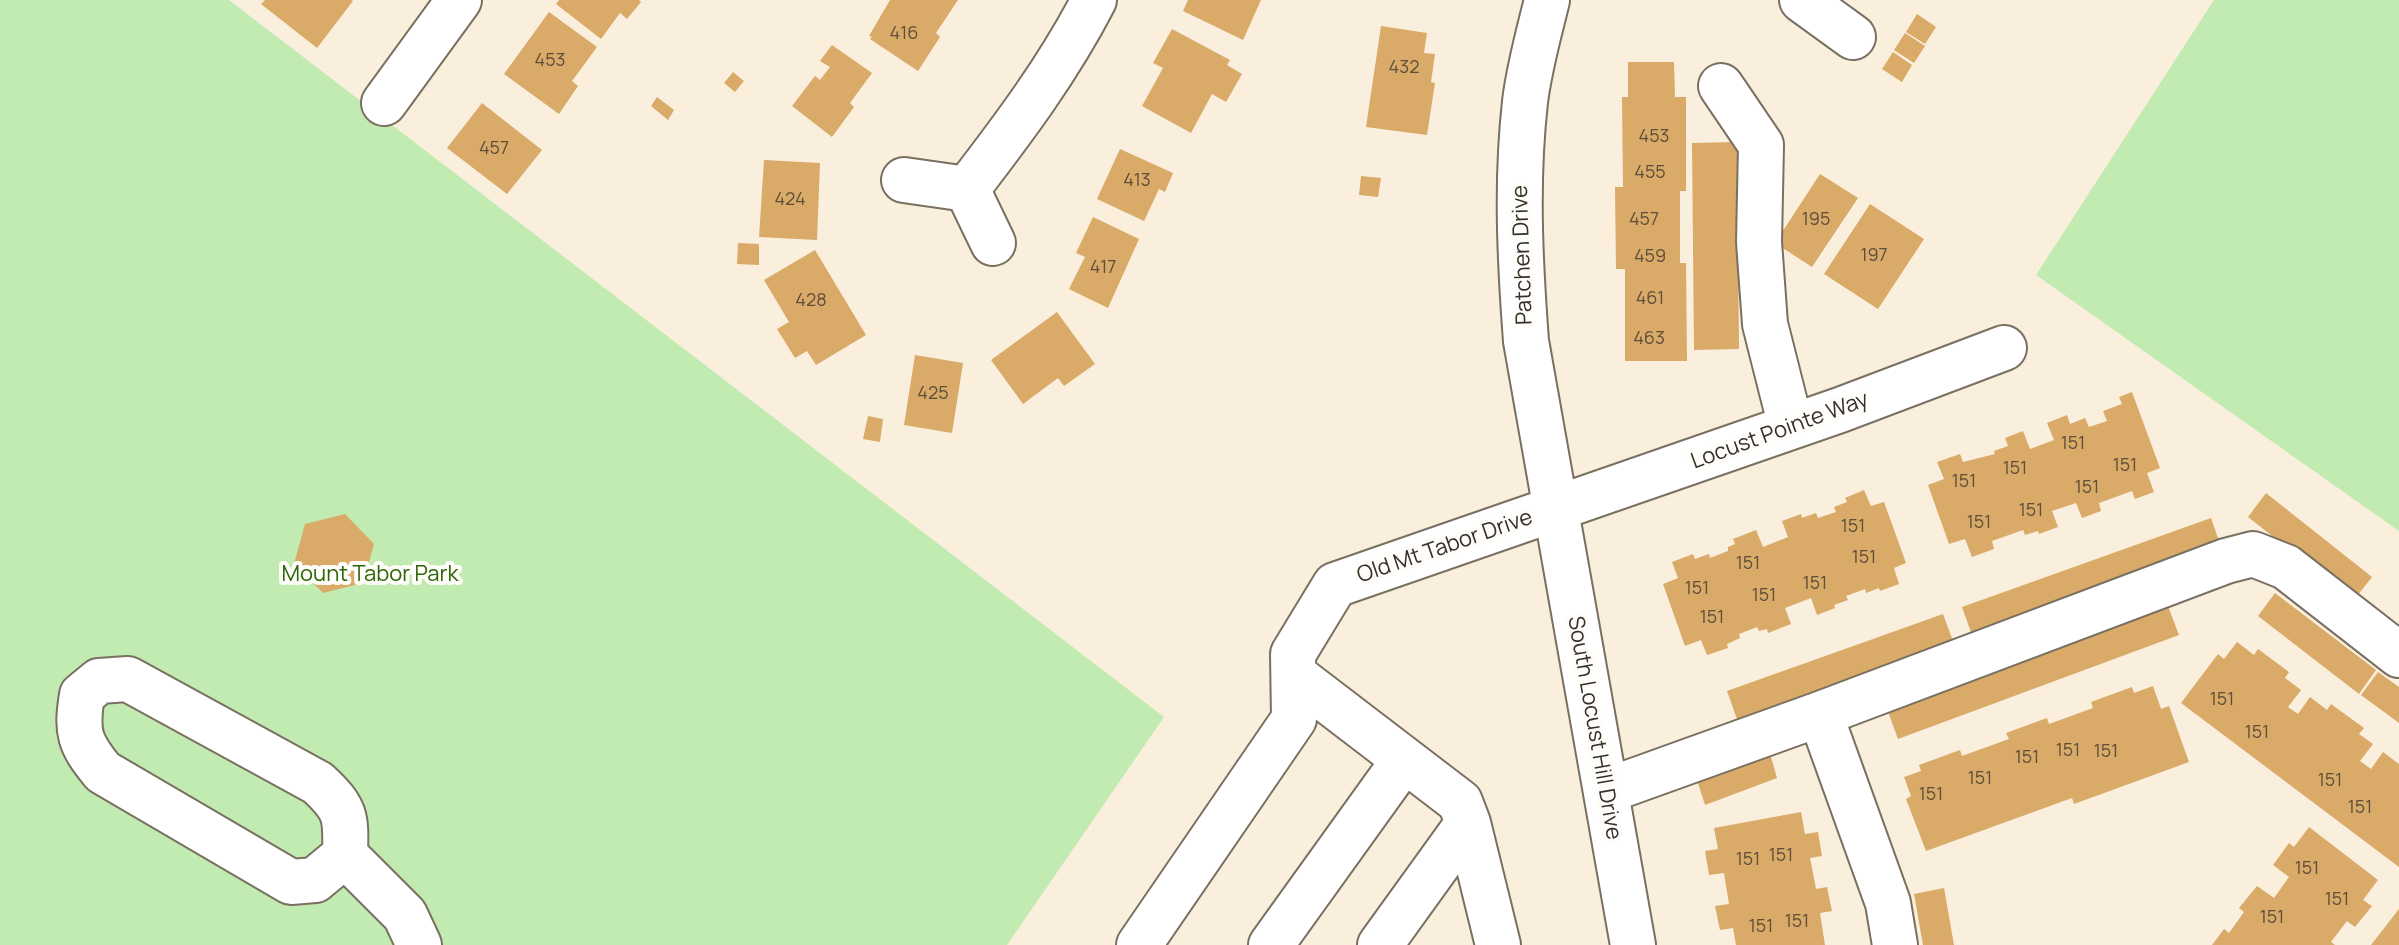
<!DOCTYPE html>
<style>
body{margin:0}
canvas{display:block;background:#faeedd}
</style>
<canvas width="2399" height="945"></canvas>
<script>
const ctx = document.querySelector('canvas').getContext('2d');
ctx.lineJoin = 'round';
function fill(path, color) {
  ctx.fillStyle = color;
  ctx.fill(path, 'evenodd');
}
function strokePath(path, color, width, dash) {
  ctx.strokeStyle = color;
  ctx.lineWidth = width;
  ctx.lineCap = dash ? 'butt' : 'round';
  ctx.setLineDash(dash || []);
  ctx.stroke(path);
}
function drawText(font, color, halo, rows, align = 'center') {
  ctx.font = font + ' Manrope,sans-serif';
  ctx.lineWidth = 8;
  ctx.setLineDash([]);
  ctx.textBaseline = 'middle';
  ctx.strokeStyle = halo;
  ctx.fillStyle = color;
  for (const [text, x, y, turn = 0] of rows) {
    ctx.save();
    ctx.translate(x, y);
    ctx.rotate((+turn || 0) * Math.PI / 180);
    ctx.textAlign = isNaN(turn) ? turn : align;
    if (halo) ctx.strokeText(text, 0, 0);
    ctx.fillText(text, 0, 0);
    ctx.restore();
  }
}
const green = new Path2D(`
 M0,0H229L1164,717L1007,945H0Z
 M2214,0H2399V531L2036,275Z`);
const building = new Path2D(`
 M265,0H351L353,1L317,48L261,4Z
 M559,0H639L641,2L627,19L620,13L601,39L556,4Z
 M890,0H958L936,33L940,37L918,71L870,39L872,37L869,36Z
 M1188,0H1261L1243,40L1183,11Z
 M549,12L597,47L572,81L578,86L559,114L504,74Z
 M1917,14L1936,27L1925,44L1906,32Z
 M1381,26L1427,33L1424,53L1435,54L1431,82L1435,83L1427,135L1366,127Z
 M1172,29L1230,60L1227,65L1242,74L1226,102L1212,94L1191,133L1142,106L1163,68L1153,63Z
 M1905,33L1925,46L1914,63L1894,50Z
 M832,45L872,73L850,103L854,107L832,137L792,106L815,76L820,80L830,67L820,61Z
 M1893,52L1912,65L1902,82L1882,69Z
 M1628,62H1674L1675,97H1686V191H1680V263H1686L1687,361H1625V269H1616L1615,187H1623L1622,97H1628Z
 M733,72L744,81L735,92L724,83Z
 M657,97L674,110L668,120L651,106Z
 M482,103L542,150L507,194L447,148Z
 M1737,142L1739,349L1694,350L1692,143Z
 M1120,149L1173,173L1165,192L1159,189L1144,221L1097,199Z
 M764,160L820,163L817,240L759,237Z
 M1820,174L1858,198L1812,267L1775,243Z
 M1361,176L1381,178L1378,197L1359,195Z
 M1870,204L1924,239L1878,309L1824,274Z
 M1093,217L1139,239L1108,308L1069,289L1085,257L1076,253Z
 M738,243L759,244V265L737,264Z
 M815,250L866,335L816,365L807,351L795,358L777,329L789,322L764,280Z
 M1057,312L1095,364L1064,386L1058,378L1023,404L991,360Z
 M915,355L963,363L952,433L904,425Z
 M2132,392L2160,468L2147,473L2154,492L2135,499L2132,491L2099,503L2101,511L2082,518L2076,503L2052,511L2058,527L2039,534L2038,531L2025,535L2023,530L1992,541L1994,549L1972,557L1965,539L1949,544L1928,485L1944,479L1937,462L1960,454L1963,462L1995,454L1994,451L2008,446L2005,438L2023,431L2030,449L2054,440L2047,423L2067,415L2070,424L2085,418L2089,427L2107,421L2103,411L2122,404L2119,397Z
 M868,416L883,419L880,442L863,439Z
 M1864,490L1871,506L1884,502L1906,563L1894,568L1899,584L1880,591L1879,588L1866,593L1865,589L1846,596L1848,600L1834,605L1835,608L1817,615L1811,598L1785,608L1791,624L1768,633L1767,629L1759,631L1757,627L1739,634L1740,638L1727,644L1728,648L1707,655L1701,640L1685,646L1663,584L1678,578L1672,562L1693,554L1695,559L1709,554L1710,558L1728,551V547L1735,544L1733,539L1756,530L1763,547L1788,537L1782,521L1801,514L1802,518L1816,513L1818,518L1836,512L1834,507L1847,502L1845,498Z
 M2266,493L2372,577L2354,600L2248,517Z
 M345,514L374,544L363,583L323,593L294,564L305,524Z
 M2211,518L2221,547L1972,635L1962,607Z
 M2275,593L2376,670L2359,694L2258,616Z
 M2168,606L2179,635L1898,739L1887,709Z
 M1943,614L1953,641L1737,719L1727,691Z
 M2237,642L2254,655L2258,649L2289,672L2285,678L2301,690L2288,707L2298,714L2310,697L2327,710L2331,704L2364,728L2359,734L2373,744L2360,761L2371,769L2383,752L2399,764V867L2181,703L2218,654L2224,659Z
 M2378,672L2399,687V723L2361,695Z
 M2153,686L2161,709L2169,706L2189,762L2074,804L2072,798L1926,851L1906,799L1911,796L1904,777L1921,771L1919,765L1960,750L1962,756L2009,739L2006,733L2047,718L2049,724L2093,708L2091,702L2132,687L2134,693Z
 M1769,750L1777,778L1705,805L1696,777Z
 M1801,812L1805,834L1818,832L1822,856L1810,858L1816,889L1827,887L1832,911L1820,913L1825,945H1736L1733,928L1720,930L1715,906L1729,904L1724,873L1709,875L1705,851L1718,849L1714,828Z
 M2309,827L2378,880L2363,900L2372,906L2355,927L2347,921L2331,942L2335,945H2212L2224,929L2229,933L2244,912L2239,908L2257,886L2274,898L2289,877L2273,865L2289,843L2294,847Z
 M1944,888L1954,945H1923L1914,894Z
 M2399,909V945H2371Z`);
const minor = new Path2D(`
 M1547,0C1539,33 1529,68 1525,102C1516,182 1520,261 1526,341L1633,945
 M1802,0L1853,37
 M1721,86L1761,145L1759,242L1765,324L1791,427
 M384,103L459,0
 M904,180L967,189L993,243
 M967,189C1014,128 1059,68 1094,0
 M1294,675L1460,802L1468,823L1498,945
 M1820,714L1888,903L1895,945
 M1606,791L1820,714L2226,561L2253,554L2286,567L2399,655
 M345,855L315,880L291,882L103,772C79,743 76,732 82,695L99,681L128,679L318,783C347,810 346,817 345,855L405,915L419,945
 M1139,945L1294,719L1293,654L1335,585L1840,410L2004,348
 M1271,945L1404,760
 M1380,945L1468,823`);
const numberNames = [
 ["416",904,34],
 ["453",550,61],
 ["432",1404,68],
 ["453",1654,137],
 ["457",494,149],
 ["455",1650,173],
 ["413",1137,181],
 ["424",790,200],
 ["457",1644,220],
 ["195",1816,220],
 ["197",1874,256],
 ["459",1650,257],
 ["417",1103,268],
 ["461",1650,299],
 ["428",811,301],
 ["463",1649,339],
 ["425",933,394],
 ["151",2073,444],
 ["151",2125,466],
 ["151",2015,469],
 ["151",1964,482],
 ["151",2087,488],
 ["151",2031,511],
 ["151",1979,523],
 ["151",1853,527],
 ["151",1864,558],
 ["151",1748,564],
 ["151",1815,584],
 ["151",1697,589],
 ["151",1764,596],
 ["151",1712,618],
 ["151",2222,700],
 ["151",2257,733],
 ["151",2068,751],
 ["151",2106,752],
 ["151",2027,758],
 ["151",1980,779],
 ["151",2330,781],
 ["151",1931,795],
 ["151",2360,808],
 ["151",1781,856],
 ["151",1748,860],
 ["151",2307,869],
 ["151",2337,900],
 ["151",2272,918],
 ["151",1797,922],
 ["151",1761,927]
];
const streetNames = [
 ["Patchen Drive",1523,255,-92],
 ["Locust Pointe Way",1780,431,-20],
 ["Old Mt Tabor Drive",1445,547,-19],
 ["South Locust Hill Drive",1594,728,80]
];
const parkNames = [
 ["Mount Tabor Park",370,575]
];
fill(green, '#c1ebb0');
fill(building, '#d9aa68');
strokePath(minor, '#7a7061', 48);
strokePath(minor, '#fff', 44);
drawText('18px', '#5e4e3a', null, numberNames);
drawText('22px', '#35302a', '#fffdf9', streetNames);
drawText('22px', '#2d6407', '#fffdf9', parkNames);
</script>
